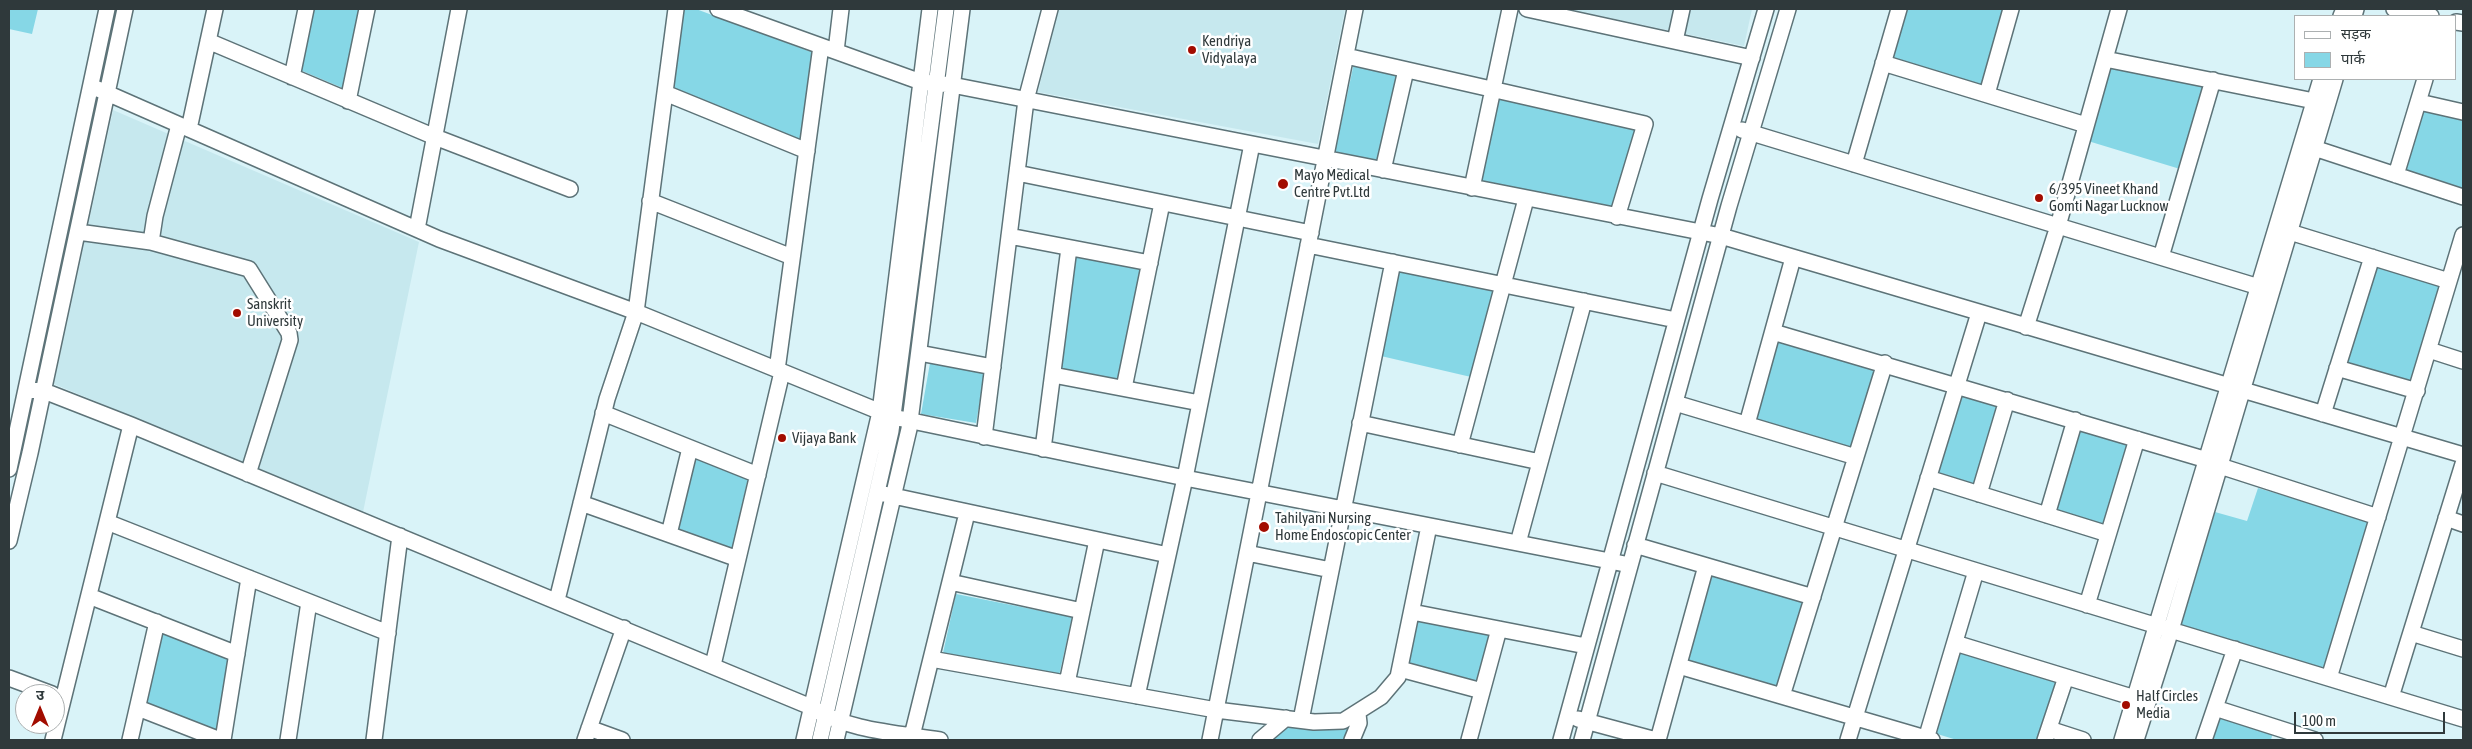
<!DOCTYPE html>
<meta charset="utf-8">
<style>
body{margin:0}
#map{position:relative;width:2472px;height:749px;overflow:hidden;background:#d9f3f8;font-family:"Asap Condensed","Noto Sans Devanagari",sans-serif}
canvas{display:block}
.frame{position:absolute;inset:0;border:10px solid #2f393b;pointer-events:none}
.legend{position:absolute;left:2294px;top:15px;width:162px;height:65px;box-sizing:border-box;background:#fff;border:1px solid #acb0b1;margin:0;padding:6px 9px;list-style:none;font-size:15px;color:#2f393b}
.legend li{display:flex;align-items:center;gap:10px;height:25px}
.legend b{width:25px;border:1px solid #acb0b1}
.north{position:absolute;left:15px;top:684px;width:50px;height:50px;box-sizing:border-box;background:#fff;border:1px solid #acb0b1;border-radius:50%;rotate:0deg;font-size:14px;font-weight:700;line-height:20px;text-align:center;color:#2f393b}
.north::after{content:'';display:block;margin:auto;width:18px;height:22px;background:#a20c00;clip-path:polygon(50% 0,100% 100%,50% 72%,0 100%)}
.scale{position:absolute;left:2294px;top:712px;width:151px;height:22px;box-sizing:border-box;border:2px solid #2f393b;border-top:0;padding-left:6px;font-size:15px;line-height:18px;white-space:nowrap;color:#2f393b;-webkit-text-stroke:4px #fff;paint-order:stroke}
</style>
<div id="map">
<canvas width="2472" height="749"></canvas>
<div class="frame"></div>
<ul class="legend">
<li><b style="height:6px;background:#fff"></b>सड़क</li>
<li><b style="height:14px;background:#86d7e6"></b>पार्क</li>
</ul>
<div class="north">उ</div>
<div class="scale">100 m</div>
</div>
<script>
const ctx = document.querySelector('canvas').getContext('2d');
ctx.lineJoin = 'round';
function fill(path, color) {
  ctx.fillStyle = color;
  ctx.fill(path, 'evenodd');
}
function strokePath(path, color, width, dash) {
  ctx.strokeStyle = color;
  ctx.lineWidth = width;
  ctx.lineCap = dash ? 'butt' : 'round';
  ctx.setLineDash(dash || []);
  ctx.stroke(path);
}
function drawText(font, color, halo, rows, align = 'center') {
  ctx.font = font + ' "Asap Condensed",sans-serif';
  ctx.lineWidth = 5;
  ctx.setLineDash([]);
  ctx.textBaseline = 'middle';
  ctx.strokeStyle = halo;
  ctx.fillStyle = color;
  for (const [text, x, y, turn = 0] of rows) {
    ctx.save();
    ctx.translate(x, y);
    ctx.rotate((+turn || 0) * Math.PI / 180);
    ctx.textAlign = isNaN(turn) ? turn : align;
    if (halo) ctx.strokeText(text, 0, 0);
    ctx.fillText(text, 0, 0);
    ctx.restore();
  }
}
const built = new Path2D(`
 M1058,9H1345L1318,144L1038,92Z
 M1566,9H1752L1744,46Z
 M113,110L419,242L363,512L54,384Z`);
const green = new Path2D(`
 M9,9H38L32,34L9,29Z
 M311,9H362L345,89L300,70Z
 M684,9H696L814,53L801,142L673,90Z
 M1905,9H2006L1983,87L1889,61Z
 M1354,63L1404,74L1385,163L1335,152Z
 M2109,67L2206,84L2180,169L2088,141Z
 M1497,96L1637,128L1613,209L1479,182Z
 M2423,107L2463,116V192L2403,173Z
 M1074,253L1143,265L1120,381L1059,369Z
 M2374,265L2442,285L2411,385L2344,365Z
 M1398,268L1496,289L1471,377L1381,356Z
 M1778,338L1875,367L1851,447L1754,419Z
 M930,363L985,373L976,423L921,414Z
 M1960,391L2000,403L1974,487L1934,474Z
 M2081,426L2129,441L2104,525L2055,510Z
 M694,457L748,478L732,549L677,528Z
 M2258,488L2369,521L2325,669L2181,626L2215,512L2247,521Z
 M1710,575L1804,603L1777,687L1689,660Z
 M956,594L1072,617L1059,676L943,653Z
 M1417,618L1493,635L1478,686L1407,667Z
 M160,632L231,659L218,732L144,705Z
 M1960,652L2056,682L2037,740H1957L1934,733Z
 M2220,716L2273,732L2271,740H2212Z
 M1286,725L1316,728L1350,727L1345,740H1271Z`);
const minor = new Path2D(`
 M718,9L921,82L952,85L1721,236L2463,455
 M1527,9L1752,58
 M2394,9L2431,16
 M2341,16L2344,9
 M2354,16L2356,9
 M2456,22L2463,23
 M208,41L435,137L570,189
 M1675,41L1682,9
 M836,51L841,9
 M1346,56L1645,124L1617,217
 M2105,59L2324,103
 M1883,63L2086,125
 M292,77L306,9
 M91,86L439,239L636,312L893,417L1185,478L1630,565
 M665,93L807,151
 M1987,94L2011,9
 M348,101L367,9
 M2419,102L2463,112
 M189,129L215,9
 M1742,130L2259,287
 M2314,148L2463,197
 M1854,164L1899,9
 M1383,170L1406,70
 M1017,173L1311,233
 M2396,175L2425,79
 M1472,188L1510,9
 M650,201L792,257
 M417,229L459,9
 M2280,229L2449,281
 M78,232L151,242L249,269L289,333L290,340L248,474
 M1009,236L1150,263
 M151,242L155,216L179,125
 M1308,245L1676,320
 M2161,257L2213,80
 M2026,327L2058,226L2119,9
 M1773,332L2207,460L2220,466L2378,517
 M2429,350L2463,361
 M919,353L993,367
 M2337,368L2417,391
 M777,370L821,46
 M1053,375L1200,403
 M1124,388L1162,203
 M27,390L44,391L131,425L811,707C848,731 897,733 940,740
 M1675,403L1856,457
 M603,413L758,475
 M2323,414L2372,257
 M1360,423L1540,462
 M1747,424L1793,258
 M984,437L1026,100L1050,9
 M1460,445L1526,199
 M1043,449L1069,248
 M9,469L107,9
 M1655,473L2463,719
 M1928,478L2108,534
 M884,494L1168,555
 M1979,494L2007,400
 M581,503L738,559
 M2047,515L2075,420
 M2446,518L2463,524
 M107,522L388,633
 M669,534L690,448
 M9,541L30,453L125,9
 M1518,543L1584,301
 M1635,545L1813,597
 M1247,553L1331,570
 M950,582L1082,611
 M89,596L237,654
 M557,600L607,399L636,312L676,9
 M2087,605L2137,439
 M1412,612L1586,646
 M2411,633L2463,649
 M1955,643L2135,698
 M931,659L1216,710L1314,722L1343,721L1381,697L1398,677L1429,526
 M713,665L782,372
 M1679,666L1932,740
 M1400,669L1482,691
 M9,678L52,694
 M2329,678L2463,235
 M1067,683L1097,540
 M1137,696L1185,478L1252,144
 M1782,696L1885,363
 M2391,697L2463,464
 M138,708L220,740
 M2215,708L2315,740
 M1578,719L1656,740
 M1301,720L1393,262
 M589,728L622,740
 M2049,729L2083,740
 M1926,739L1976,571
 M53,740L131,425
 M130,740L157,622
 M223,740L249,578
 M288,740L309,602
 M374,740L400,536
 M585,740L624,628
 M804,740L880,412L930,9
 M820,740L891,431L946,9
 M836,740L909,429L962,9
 M911,740L967,513
 M1210,740L1355,9
 M1260,740L1286,718
 M1352,740L1359,723L1358,714
 M1469,740L1499,629
 M1561,740L1710,199L1766,9
 M1582,740L1729,206L1788,9
 M1658,740L1706,566
 M1848,740L1979,313
 M2045,740L2066,677
 M2122,740L2321,79
 M2136,740L2171,630L2335,79
 M2204,740L2235,649`);
const markers = [
 [1192,50,5,"#a20c00"],
 [1283,184,6,"#a20c00"],
 [2039,198,5,"#a20c00"],
 [237,313,5,"#a20c00"],
 [782,438,5,"#a20c00"],
 [1264,527,6,"#a20c00"],
 [2126,705,5,"#a20c00"]
];
const poiNames = [
 ["Kendriya",1202,41],
 ["Vidyalaya",1202,58],
 ["Mayo Medical",1294,175],
 ["Centre Pvt.Ltd",1294,192],
 ["6/395 Vineet Khand",2049,189],
 ["Gomti Nagar Lucknow",2049,206],
 ["Sanskrit",247,304],
 ["University",247,321],
 ["Vijaya Bank",792,438],
 ["Tahilyani Nursing",1275,518],
 ["Home Endoscopic Center",1275,535],
 ["Half Circles",2136,696],
 ["Media",2136,713]
];
fill(built, '#c6e8ee');
fill(green, '#86d7e6');
strokePath(minor, '#5d7378', 18);
strokePath(minor, '#fff', 15);
for (const [x, y, r, color] of markers) {
  const dot = new Path2D();
  dot.arc(x, y, r, 0, 2 * Math.PI);
  ctx.fillStyle = color;
  ctx.fill(dot);
  strokePath(dot, '#fff', 2);
}
drawText('15px', '#2f393b', '#fff', poiNames, 'left');
</script>
